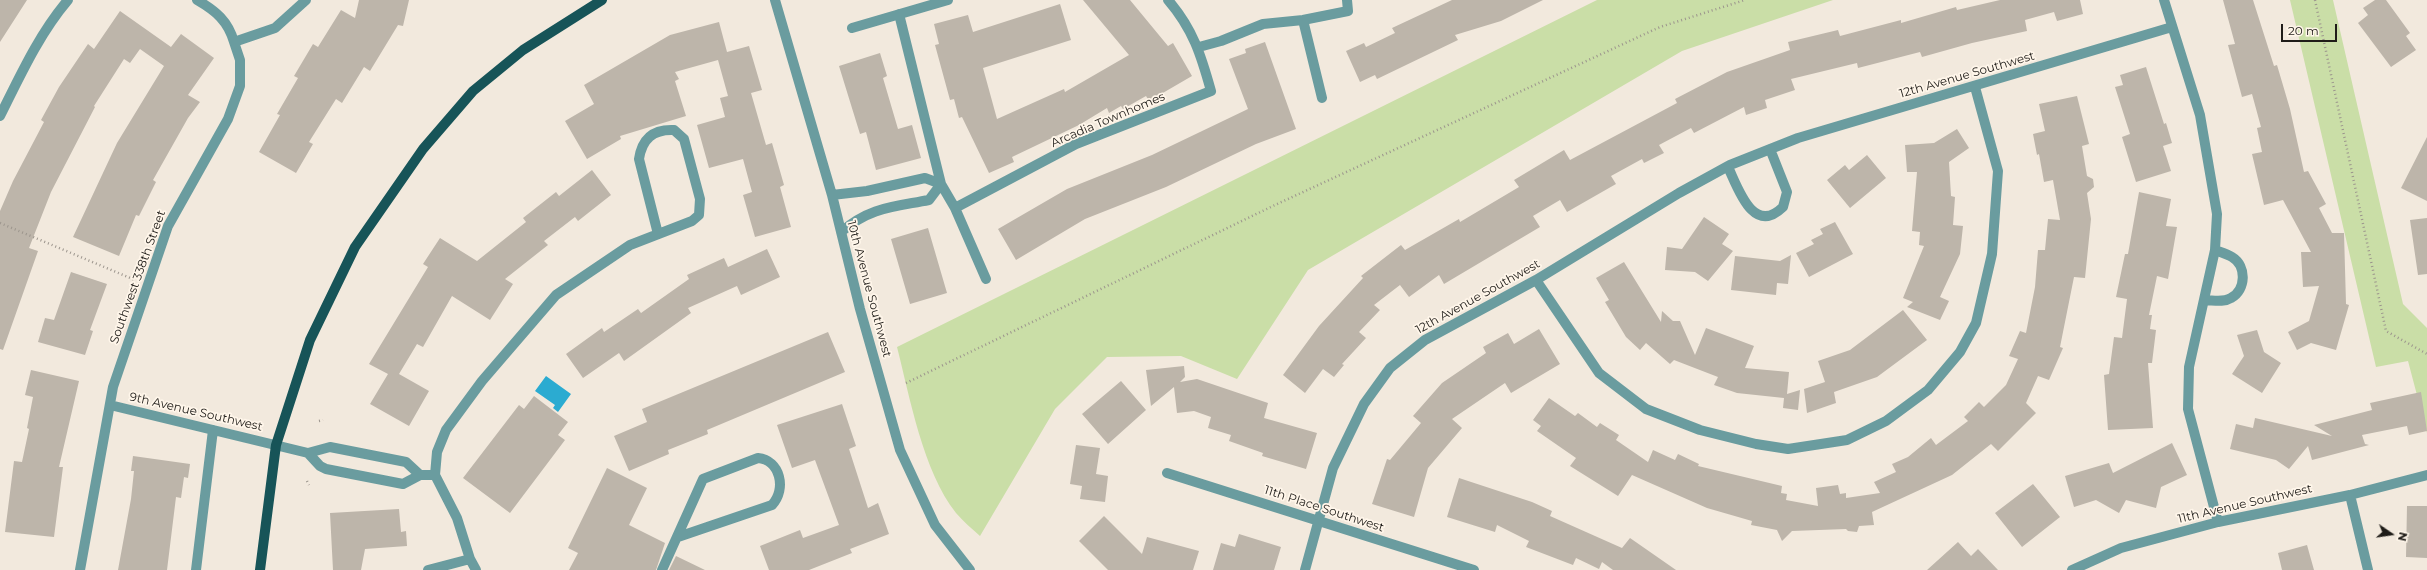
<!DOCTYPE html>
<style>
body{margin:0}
#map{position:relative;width:2427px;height:570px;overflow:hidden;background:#f2e9dd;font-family:Montserrat,sans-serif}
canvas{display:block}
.north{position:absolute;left:2371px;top:514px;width:40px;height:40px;-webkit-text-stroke:3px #fff6ea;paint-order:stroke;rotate:103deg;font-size:11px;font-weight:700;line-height:16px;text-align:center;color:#1f1c18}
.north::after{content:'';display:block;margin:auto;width:14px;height:18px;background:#1f1c18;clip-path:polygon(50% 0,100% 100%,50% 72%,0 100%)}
.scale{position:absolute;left:2281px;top:24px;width:56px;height:18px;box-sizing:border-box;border:2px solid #1f1c18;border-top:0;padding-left:5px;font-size:12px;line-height:14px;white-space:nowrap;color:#1f1c18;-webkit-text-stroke:3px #fff6ea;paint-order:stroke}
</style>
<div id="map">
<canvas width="2427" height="570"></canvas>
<div class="north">N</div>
<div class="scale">20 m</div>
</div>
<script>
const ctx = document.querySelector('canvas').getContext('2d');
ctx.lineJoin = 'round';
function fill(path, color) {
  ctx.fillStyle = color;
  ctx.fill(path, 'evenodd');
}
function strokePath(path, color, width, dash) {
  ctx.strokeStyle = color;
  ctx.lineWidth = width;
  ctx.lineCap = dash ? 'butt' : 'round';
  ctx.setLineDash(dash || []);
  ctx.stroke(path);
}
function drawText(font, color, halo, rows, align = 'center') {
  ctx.font = font + ' Montserrat,sans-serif';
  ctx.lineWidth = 3.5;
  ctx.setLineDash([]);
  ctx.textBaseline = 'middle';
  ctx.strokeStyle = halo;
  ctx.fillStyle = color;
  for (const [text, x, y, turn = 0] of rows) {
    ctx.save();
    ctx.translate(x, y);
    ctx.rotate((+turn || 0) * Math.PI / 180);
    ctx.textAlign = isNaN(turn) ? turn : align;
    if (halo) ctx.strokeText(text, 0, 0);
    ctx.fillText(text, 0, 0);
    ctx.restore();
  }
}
const green = new Path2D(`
 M1597,0H1833L1682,51L1308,270L1237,379L1181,356L1107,357L1055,409L980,536C972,529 963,521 956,513C923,471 910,398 897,347Z
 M2290,0H2333L2403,304L2427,328V433L2408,361L2376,367Z`);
const water = new Path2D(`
 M546,376L571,394L558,412L553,408L555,405L535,391Z`);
const building = new Path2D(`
 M0,0H27L0,42Z
 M359,0H409L403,26L398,25L370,71L364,67L342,103L336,99L309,142L313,144L296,173L259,152L280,115L277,114L298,78L294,76L313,44L318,47L341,10L355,18Z
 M1083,0H1130L1168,46L1173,43L1192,76L1149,101L1146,96L1123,109L1121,106L1109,113L1107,108L1079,125L1012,157L1014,162L989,173L962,117L959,118L954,99L950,100L935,45L939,44L934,24L968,15L973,32L1060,4L1071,40L983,68L997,119L1064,89L1065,92L1129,55Z
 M1452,0H1543L1501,21L1455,35L1458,40L1377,79L1375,75L1360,82L1346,51L1364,43L1366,47L1395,33L1392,28Z
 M2000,0H2080L2083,14L2057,21L2054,12L2025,20L2027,31L1972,43L1922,57L1920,52L1858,68L1857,63L1791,79L1795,90L1765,100L1767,108L1746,115L1744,107L1694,133L1691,128L1659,145L1664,153L1644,163L1642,159L1611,176L1616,184L1567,212L1560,200L1533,216L1540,227L1444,284L1439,275L1409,297L1400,285L1374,305L1380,310L1359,332L1366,338L1342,364L1344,365L1334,377L1323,369L1305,393L1283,375L1319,326L1363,278L1361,276L1401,245L1405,250L1459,219L1460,222L1519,187L1514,180L1564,150L1570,160L1677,103L1675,99L1727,72L1790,50L1788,42L1838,30L1840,36L1901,20V23L1956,7L1957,10Z
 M2223,0H2253L2274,66L2277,65L2290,109L2304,172L2308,171L2326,204L2319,208L2332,233H2344L2346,304L2349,305L2336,350L2311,343L2297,350L2288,332L2309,321L2319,286L2303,287L2301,252H2311L2283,200L2264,205L2252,154L2262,152L2257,128L2261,127L2252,94L2242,97L2228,45L2235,44Z
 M2375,0H2386L2410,33L2406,36L2416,50L2391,67L2358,23L2368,15L2363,8Z
 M120,11L171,47L181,34L214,58L188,95L200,102L188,118L153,180L156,182L139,216L136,215L119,256L73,237L117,143L164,66L140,49L130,63L124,59L94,106L95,107L51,192L29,248L38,251L3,350L0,349V211L13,181L44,122L41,120L59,87L88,44L94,49Z
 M719,22L727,52L749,46L762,90L751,93L766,145L772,143L784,185L780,187L791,227L755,237L743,195L752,192L743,159L709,168L697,125L725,117L720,98L728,96L718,60L675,72L679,79L675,81L686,116L620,136L621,139L587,159L565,121L594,104L584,85L670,35Z
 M1265,42L1296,129L1256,144L1166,187L1085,219L1016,260L998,229L1067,189L1152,155L1248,109L1229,59L1246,53L1245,49Z
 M880,53L887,76L883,78L898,129L912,125L921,158L876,170L866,132L860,134L839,66Z
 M2146,67L2164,124L2166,123L2172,143L2163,146L2171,171L2136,182L2122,137L2130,134L2115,87L2123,85L2120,75Z
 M2077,96L2089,144L2082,146L2087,176L2093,179L2094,187L2087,193L2091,219L2085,278L2074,277L2060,347L2063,348L2049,380L2038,376L2026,403L2036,413L1998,451L1991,444L1952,475L1872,512L1874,525L1859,526L1857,532L1848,531L1846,529L1792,531L1782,541L1777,530L1751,525L1752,521L1707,508L1632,475L1618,496L1570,466L1576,458L1537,431L1541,426L1533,420L1549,398L1575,416L1578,413L1597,427L1600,423L1619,435L1616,440L1648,462L1653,450L1675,460L1678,454L1699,464L1698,466L1782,486L1781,493L1787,494L1786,500L1818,506L1816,488L1838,485L1840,494L1846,493V498L1880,493L1874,482L1896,472L1892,464L1908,457L1931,438L1936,445L1968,421L1964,417L1979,402L1984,407L2006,385L2018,359L2009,356L2020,331L2026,333L2035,287L2038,250H2045L2048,219L2060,220L2053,180L2044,182L2039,154L2037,155L2033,134L2045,131L2039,104Z
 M1957,129L1969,148L1949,162L1951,196L1955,197L1953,225L1963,226L1960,254L1940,297L1949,301L1940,320L1907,307L1913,302L1903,298L1924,246L1919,245L1920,232L1912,231L1917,172H1907L1905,145L1934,143Z
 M2427,137V201L2401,188Z
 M1867,155L1886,178L1850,208L1827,180L1845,165L1849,170Z
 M592,170L611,195L578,221L575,217L544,241L548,245L505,279L513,284L490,320L452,296L423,347L417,344L399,374L429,391L409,426L370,404L388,374L369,364L428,267L423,264L440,238L477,261L526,222L523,218L556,192L559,196Z
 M2139,192L2171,199L2166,226L2177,227L2168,279L2157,276L2149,315H2152L2150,329L2156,330L2152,363H2148L2153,428L2108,430L2104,375L2109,374L2114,337L2122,338L2127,299L2116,297L2125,254H2128Z
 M1704,217L1729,234L1722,244L1733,251L1708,281L1695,272L1665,270L1667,247L1682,249Z
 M2427,218V274L2418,275L2410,220Z
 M1835,222L1853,254L1809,277L1796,253L1814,244L1811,240L1823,234L1820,229Z
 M928,228L947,293L910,304L891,239Z
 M767,249L780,277L741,295L737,286L688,308L691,313L624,361L619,353L583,378L566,354L602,328L604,332L638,309L641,313L689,279L687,275L724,258L728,267Z
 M1791,255L1788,284L1777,283L1776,295L1731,290L1735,256L1780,261Z
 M1624,262L1661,322L1662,311L1673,321H1680L1695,355L1706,328L1754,346L1745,368L1789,372L1787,394L1800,390L1798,410L1783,408L1784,398L1737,393L1714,385L1718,377L1674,360L1670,364L1646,343L1640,350L1626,337L1605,302L1609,300L1596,278Z
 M71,272L107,284L90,330L93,331L85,355L38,342L45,318L54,320Z
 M1903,310L1927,340L1877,377L1834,392L1836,403L1807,413L1804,389L1825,382L1818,361L1850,350Z
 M1539,329L1560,364L1511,393L1505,383L1452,419L1462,428L1428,468L1414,517L1372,504L1387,459L1390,460L1421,423L1413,416L1442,383L1486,353L1483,347L1508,333L1514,344Z
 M2257,330L2264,352L2281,363L2262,393L2232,374L2244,356L2237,335Z
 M828,332L845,372L707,430L708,434L668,450L669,454L629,471L614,436L647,422L642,409Z
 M1184,366L1185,377L1180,382L1197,379L1268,403L1264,418L1317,433L1306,469L1262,456L1263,453L1229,441L1231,435L1208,428L1211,417L1194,411L1177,413L1174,387L1151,406L1146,370Z
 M31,370L79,381L59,467H63L54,537L5,532L14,461L22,462L29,429L27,428L33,397L25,395Z
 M1121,381L1146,410L1108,444L1082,414Z
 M2421,392L2427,431L2409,435L2407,426L2362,435L2365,444L2369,445L2312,460L2308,446L2289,469L2276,460L2230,449L2236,424L2253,428L2255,418L2332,436L2314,425L2372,410L2370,403Z
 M534,396L568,422L558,435L565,440L510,513L463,478L519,405L524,409Z
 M842,404L856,446L849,449L868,508L878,503L889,534L850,549L852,553L809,570H769L760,546L800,530L803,538L839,525L815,460L792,468L777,425Z
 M2172,443L2187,475L2161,487L2156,508L2126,500L2119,513L2096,500L2074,507L2065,476L2109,463L2113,473Z
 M1076,445L1100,448L1096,474L1108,476L1105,502L1080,499L1082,486L1070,484Z
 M133,456L190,464L188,478L184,477L181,498L176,497L167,570H118L131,499L134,471H131Z
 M607,468L647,488L629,525L665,543L656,570H569L578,553L568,548Z
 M1459,478L1532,502L1552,511L1550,516L1622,548L1630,538L1676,570H1613L1602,562L1599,569L1576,558L1573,565L1526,547L1529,541L1497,525L1495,532L1447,517Z
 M2033,484L2060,517L2022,547L1995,513Z
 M2407,506H2427V558L2406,557Z
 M399,509L401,532L406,531L407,546L365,549L361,570H333L330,513Z
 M1104,516L1142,554L1147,537L1199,551L1193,570H1108L1079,541Z
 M1239,534L1281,547L1274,570H1213L1221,543L1235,547Z
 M1958,542L1971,556L1978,549L1998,570H1927Z
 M2307,545L2314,570H2282L2278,553Z
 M676,556L705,570H669Z`);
const path = new Path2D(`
 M2315,0L2386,331L2427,354
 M0,223L135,280
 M906,383L1275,205L1660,27L1745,0
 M319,421L323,420
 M307,481L309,485`);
const minor = new Path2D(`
 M197,0C216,11 228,21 234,42
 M775,0L832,195L860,309L900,450L935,525L970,570
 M2164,0L2200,115L2217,214L2215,250L2189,367L2188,409L2218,522
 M899,14L941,184L955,208L986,279
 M1303,20L1322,98
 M852,28L948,0
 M1199,47L1221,41L1263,24L1303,20L1348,11L1347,0
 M0,116C20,76 39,34 68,0
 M1728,167C1738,188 1753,236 1783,207L1787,192L1770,149
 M832,195L867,191L925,178L941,184L929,200C893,207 870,207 841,232
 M955,208L1076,144L1211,91C1201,55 1193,29 1168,0
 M1536,280L1599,373L1646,409L1700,430L1756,444L1788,449L1847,440L1886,421L1928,390L1960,352L1976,323L1992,254L1998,171L1975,87
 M2204,300C2213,300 2223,303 2231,298C2246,290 2247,266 2232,257C2227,254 2220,252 2215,250
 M110,405L308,453L330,447L406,462L420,475
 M308,453L320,466L326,469L403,484L420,475H435
 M1167,473L1474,570
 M2350,495L2368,570
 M80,570L113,387L168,226L228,119L240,86V60L234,42L275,28L306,0
 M196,570L213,430
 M428,570L470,559
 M476,570L470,559L457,518L435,475L437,452L446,430L482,381L556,295L630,245L692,221L699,215L700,199L684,139L674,130C653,129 642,139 639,159L658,234
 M662,570L703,479L758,458C780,460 787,489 772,505L678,537
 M1305,570L1333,468L1364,404L1390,368L1425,340L1536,280L1679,193L1730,165L1798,138L2172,27
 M2072,570L2121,548L2218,522L2350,495L2427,475`);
const major = new Path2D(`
 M260,570L276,445L310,340L355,247L423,149L473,91L523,50L602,0`);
const streetNames = [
 ["12th Avenue Southwest",1967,75,-16],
 ["Arcadia Townhomes",1108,120,-23],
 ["Southwest 338th Street",138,277,-70],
 ["10th Avenue Southwest",869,289,75],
 ["12th Avenue Southwest",1478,297,-29],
 ["9th Avenue Southwest",196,412,13],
 ["11th Avenue Southwest",2245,504,-13],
 ["11th Place Southwest",1324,509,18]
];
fill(green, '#cadea7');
fill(water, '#2babd1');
fill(building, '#bdb5aa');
strokePath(path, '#9c958d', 2.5, [1, 3]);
strokePath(minor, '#6a9c9f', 10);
strokePath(major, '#175458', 10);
drawText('12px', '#1f1c18', '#fff6ea', streetNames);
</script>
